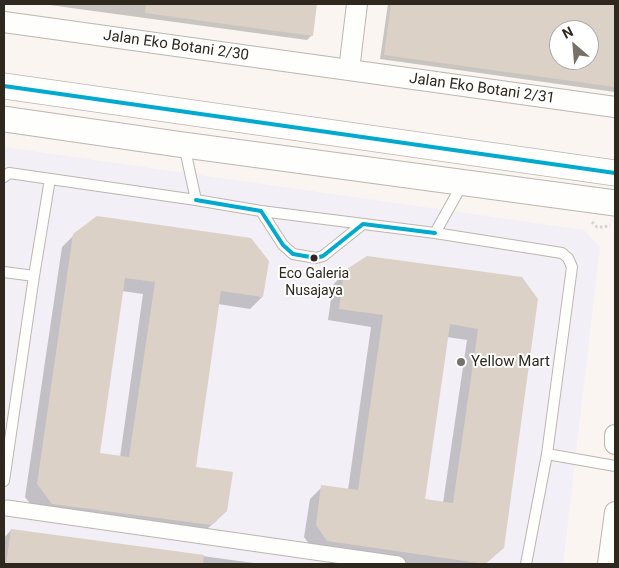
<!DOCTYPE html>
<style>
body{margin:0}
#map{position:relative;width:619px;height:568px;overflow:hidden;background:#faf5f0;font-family:Roboto,sans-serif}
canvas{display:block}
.frame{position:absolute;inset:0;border:5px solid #2f281e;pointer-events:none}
.north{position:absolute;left:549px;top:20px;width:50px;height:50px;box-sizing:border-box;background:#fff;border:1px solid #aca9a5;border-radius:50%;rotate:333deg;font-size:14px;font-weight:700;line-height:20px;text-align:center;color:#2f281e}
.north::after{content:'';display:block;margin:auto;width:18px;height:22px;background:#767068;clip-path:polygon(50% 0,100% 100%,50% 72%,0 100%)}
</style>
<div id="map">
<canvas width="619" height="568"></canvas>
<div class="frame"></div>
<div class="north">N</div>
</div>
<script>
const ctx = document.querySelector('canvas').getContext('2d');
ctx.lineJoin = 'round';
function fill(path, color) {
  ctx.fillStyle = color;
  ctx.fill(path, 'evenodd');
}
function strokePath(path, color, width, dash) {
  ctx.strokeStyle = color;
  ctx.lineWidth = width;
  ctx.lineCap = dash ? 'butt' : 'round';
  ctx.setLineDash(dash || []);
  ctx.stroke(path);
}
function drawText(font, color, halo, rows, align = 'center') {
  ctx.font = font + ' Roboto,sans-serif';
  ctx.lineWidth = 4;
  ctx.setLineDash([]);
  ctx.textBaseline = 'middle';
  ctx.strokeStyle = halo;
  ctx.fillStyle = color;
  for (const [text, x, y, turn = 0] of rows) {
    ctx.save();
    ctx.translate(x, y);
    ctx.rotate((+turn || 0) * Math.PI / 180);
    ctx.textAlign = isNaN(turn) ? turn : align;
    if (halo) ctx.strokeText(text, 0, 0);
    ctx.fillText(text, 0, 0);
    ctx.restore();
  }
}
const commercial = new Path2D(`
 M4,147L584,230L600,247L563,564H4Z`);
const shadow = new Path2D(`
 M42,4H316L312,35L307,40Z
 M388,4H615V92L380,59ZM559,30H589V60H559Z
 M74,235L262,297L250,309L218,304L195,468L226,511L214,523L198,536L40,516L25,497L62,247ZM122,291L143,294L120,457L98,454Z
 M345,272L522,278L503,548L485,564H394L315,552L304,537L310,499L322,487L348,490L371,327L328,320L333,285ZM447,337L467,340L443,503L423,500Z
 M11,530L261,564H4V538Z`);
const building = new Path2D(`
 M146,4H317L313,36L145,13Z
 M391,4H615V87L384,55ZM559,27L589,30V60H559Z
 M97,216L251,238L269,261L263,297L221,291L196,467L233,472L227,511L211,525L52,504L37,484L73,234ZM125,278L155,282L129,457L100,453Z
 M367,256L522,277L538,299L504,548L485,564L327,541L316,525L321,485L358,490L383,315L339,309L344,271ZM450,324L478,329L453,503L425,499Z
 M11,529L204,555L203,564H6Z`);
const path = new Path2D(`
 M592,222L597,227H604L610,225`);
const service = new Path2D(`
 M184,145L196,200
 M4,177L9,173L196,200L261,211L435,233L562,253L568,258L572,267L547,454L526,564
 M261,211L283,245L293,254L316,258L323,256L363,224
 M435,233L463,183
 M4,272L34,276
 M547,454L615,466
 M4,481L34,276L50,179`);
const pedestrian = new Path2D(`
 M7,508L398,564`);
const minor = new Path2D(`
 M4,22L615,107
 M349,70L357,4
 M615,435V444
 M608,564L615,512`);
const tertiary = new Path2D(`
 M4,86L615,173
 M4,119L184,145L615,203`);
const bus1 = new Path2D(`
 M4,86L615,173
 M196,200L261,211L283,245L293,254L316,258L323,256L363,224L435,233`);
const markers = [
 [314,258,4.5,"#2f281e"],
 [461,362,5,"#767068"]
];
const busNames = [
 ["Eco Galeria",314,274],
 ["Nusajaya",314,291]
];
const streetNames = [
 ["Jalan Eko Botani 2/30",176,46,8],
 ["Jalan Eko Botani 2/31",482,89,8]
];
const poiNames = [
 ["Yellow Mart",471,362]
];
fill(commercial, '#f3eff7');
fill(shadow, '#0003');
fill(building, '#dbd1c6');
strokePath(service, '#bcb6af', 12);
strokePath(pedestrian, '#bcb6af', 17);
strokePath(minor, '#bcb6af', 22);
strokePath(tertiary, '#bcb6af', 27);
strokePath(path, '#d6d4d2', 3, [2.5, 2.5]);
strokePath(service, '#fefefd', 10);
strokePath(pedestrian, '#fefefd', 15);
strokePath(minor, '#fefefd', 20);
strokePath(tertiary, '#fefefd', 25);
strokePath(bus1, '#00a9ce', 4);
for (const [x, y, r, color] of markers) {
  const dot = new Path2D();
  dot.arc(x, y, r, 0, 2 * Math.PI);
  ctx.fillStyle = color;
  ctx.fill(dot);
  strokePath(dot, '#fff', 2);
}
drawText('14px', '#2f281e', '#fff', busNames);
drawText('15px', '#2f281e', '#fff', streetNames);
drawText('15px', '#2f281e', '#fff', poiNames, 'left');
</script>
